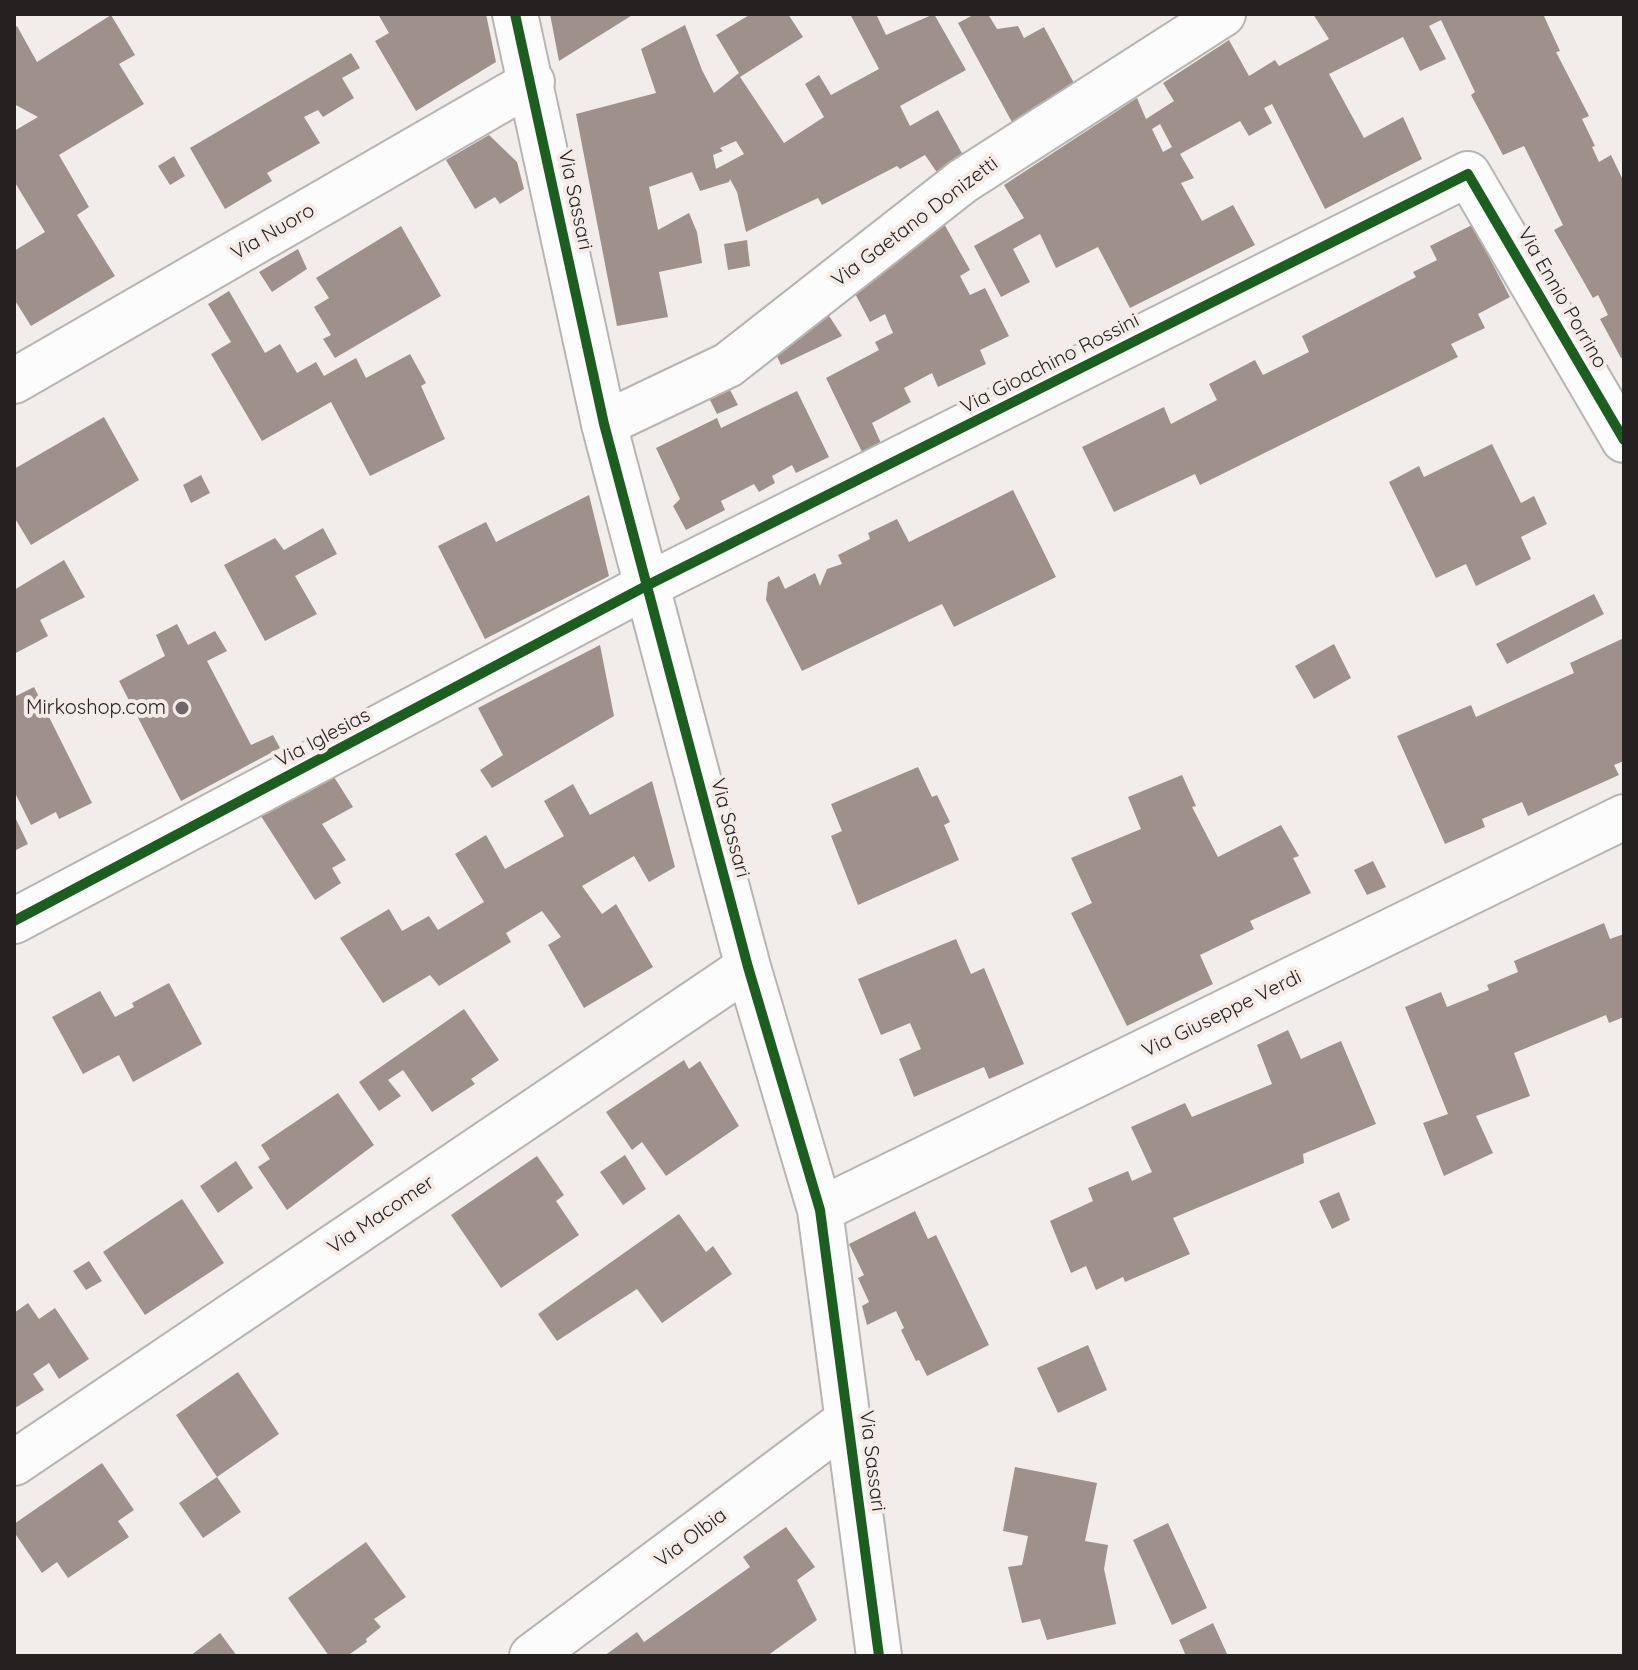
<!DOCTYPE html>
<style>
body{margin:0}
#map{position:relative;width:1638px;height:1670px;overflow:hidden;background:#f2edea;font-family:Quicksand,sans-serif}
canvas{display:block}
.frame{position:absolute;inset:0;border:16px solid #252120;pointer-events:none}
</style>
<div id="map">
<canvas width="1638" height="1670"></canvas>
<div class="frame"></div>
</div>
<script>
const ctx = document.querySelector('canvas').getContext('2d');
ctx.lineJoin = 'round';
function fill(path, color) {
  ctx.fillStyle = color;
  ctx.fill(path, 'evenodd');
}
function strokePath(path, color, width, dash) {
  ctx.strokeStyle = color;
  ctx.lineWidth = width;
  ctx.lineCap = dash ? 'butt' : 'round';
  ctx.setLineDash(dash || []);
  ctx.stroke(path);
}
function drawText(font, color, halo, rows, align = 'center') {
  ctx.font = font + ' Quicksand,sans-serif';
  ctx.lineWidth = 8;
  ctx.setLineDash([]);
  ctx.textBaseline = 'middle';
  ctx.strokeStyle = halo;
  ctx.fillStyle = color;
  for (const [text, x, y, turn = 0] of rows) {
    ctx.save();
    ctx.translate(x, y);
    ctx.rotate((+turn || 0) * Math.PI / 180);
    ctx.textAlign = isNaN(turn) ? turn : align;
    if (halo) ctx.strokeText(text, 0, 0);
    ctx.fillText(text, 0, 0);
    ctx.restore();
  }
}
const building = new Path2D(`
 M378,14H486L496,62L416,111L375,41L389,33Z
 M550,14H634L559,61Z
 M751,14H788L803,37L740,77L784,143L824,117L805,84L819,75L831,95L879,69L850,14H876L886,35L934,14L966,70L900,106L910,126L938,110L963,155L938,174L925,155L900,169L897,166L822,205L818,198L746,232L737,192L730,179L729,182L700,191L692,172L649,187L658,230L689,213L697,232L702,263L659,272L668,317L617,326L576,114L656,93L641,49L685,25L702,70L714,93L739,73L716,35ZM736,141L744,154L716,169L713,155L723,151L720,148Z
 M975,14H988L997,29L1018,26L1024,38L1044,27L1075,85L1013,124L958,23Z
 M1313,14H1543L1560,51L1556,52L1589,116L1582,119L1595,146L1592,147L1599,162L1611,155L1622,178L1624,177V357L1621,358L1600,319L1608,315L1598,295L1593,298L1554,230L1563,225L1524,146L1503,155L1471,95L1475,92L1441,20L1429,26L1446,59L1420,71L1403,37L1329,74L1364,138L1403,117L1422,159L1325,209L1272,104L1264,108L1272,123L1249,136L1240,121L1180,154L1194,178L1181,183L1202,221L1233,205L1255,245L1130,308L1098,247L1056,268L1040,234L1013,249L1030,282L1001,297L974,246L1024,218L1004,185L1137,98L1146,119L1174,101L1163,83L1229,40L1249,76L1275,60L1279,66L1329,39ZM1160,124L1172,147L1163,152L1152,129Z
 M111,15L135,55L119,64L144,104L59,155L89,207L77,215L115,276L31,326L14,299V251L45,232L14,181V131L38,117L14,104V28L17,26L37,62Z
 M351,53L360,68L342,78L354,98L323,117L318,110L304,117L320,143L267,173L272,181L225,209L190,148Z
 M489,135L517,162L524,189L500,204L495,197L475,209L446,160Z
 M174,156L185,176L170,185L158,166Z
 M943,222L970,270L960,276L970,295L985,288L1009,336L980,350L986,364L938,387L932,373L904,388L911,402L872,423L881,443L862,452L826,378L879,350L875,342L893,333L885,314L870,322L851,286Z
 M1472,225L1510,297L1478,314L1485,328L1451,344L1458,357L1200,485L1195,474L1114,512L1082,447L1164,407L1171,424L1217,400L1209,384L1255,360L1263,375L1309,352L1302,336L1416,277L1413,272L1437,260L1430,246Z
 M401,226L441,296L335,358L323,339L331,335L314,307L329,298L316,278Z
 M747,240L750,266L728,270L724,244Z
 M298,249L307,269L272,292L259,272Z
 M229,291L265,353L280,344L297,373L316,362L324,376L356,358L366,378L410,354L426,383L421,386L445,439L370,476L331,402L262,441L211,354L231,342L208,304Z
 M824,308L842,336L781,365L774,350Z
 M729,388L738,405L717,414L709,398Z
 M797,391L829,457L796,473L792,465L772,476L775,483L759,492L754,484L721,501L725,510L686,530L673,506L680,499L656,448L717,418L721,428Z
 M104,417L139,480L31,545L14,517V469Z
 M1492,444L1521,503L1534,496L1547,524L1521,537L1531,559L1476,586L1466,564L1436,578L1389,482L1419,466L1424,477Z
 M201,475L210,493L191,503L183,485Z
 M1013,490L1056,577L954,627L942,604L802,671L766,600L768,582L779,576L785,589L815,573L820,586L827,569L842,564L838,555L870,539L868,533L897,519L909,542Z
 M589,495L609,576L485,639L438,546L486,522L496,542Z
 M323,528L337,554L295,576L317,614L265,641L224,565L275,538L284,550Z
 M64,560L85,597L40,620L48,636L14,654V590Z
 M1594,594L1604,614L1507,664L1496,644Z
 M177,624L188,645L215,631L227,651L207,661L251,745L273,735L280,748L181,801L119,681L165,656L156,635Z
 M1624,638V761L1614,765L1619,775L1528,816L1522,802L1482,819L1485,827L1445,844L1397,736L1471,705L1476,717L1574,673L1570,663Z
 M1334,644L1351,678L1314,699L1295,666Z
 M600,645L614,716L492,788L480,770L503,755L478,708Z
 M34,687L92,803L59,819L56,812L31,825L14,791V697Z
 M918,767L932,797L937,795L950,822L944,825L959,860L858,905L831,836L842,831L831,804Z
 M1182,775L1196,806L1192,807L1218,857L1281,825L1299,856L1293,858L1311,893L1250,921L1254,929L1200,955L1213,984L1127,1026L1071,913L1092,903L1071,858L1141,829L1128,797Z
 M334,777L353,807L322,824L346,860L332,868L341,883L315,900L257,810L302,785L307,793Z
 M652,781L675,867L649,882L634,856L582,886L602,914L616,904L653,967L584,1008L548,945L561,937L542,911L506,933L511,942L439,986L430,975L383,1003L340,938L389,909L402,931L429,916L438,930L484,902L455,854L486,835L505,869L564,836L544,801L573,784L590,815Z
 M14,815L28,844L14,851Z
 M1373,861L1386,887L1367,895L1354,870Z
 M1604,923L1610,939L1624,934V1017L1609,1023L1606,1015L1514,1053L1530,1096L1476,1116L1493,1153L1444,1176L1423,1123L1448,1114L1405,1007L1441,992L1447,1007L1489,990L1487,985L1518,972L1514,961Z
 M956,939L971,974L984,968L1024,1064L989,1079L984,1067L914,1097L899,1059L921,1049L910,1023L881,1035L858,979Z
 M169,983L202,1044L133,1082L119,1055L83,1074L52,1017L100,991L115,1017L134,1007L132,1003Z
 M464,1009L499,1060L471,1079L475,1084L432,1112L403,1070L388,1080L401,1096L379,1111L359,1082Z
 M1288,1030L1301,1059L1341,1041L1376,1124L1303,1154L1304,1163L1173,1218L1190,1254L1125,1282L1123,1277L1096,1290L1086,1266L1071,1273L1050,1221L1093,1201L1088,1188L1128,1171L1132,1181L1152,1172L1131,1127L1185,1103L1192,1117L1272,1084L1257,1045Z
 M684,1060L689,1069L700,1061L739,1126L666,1176L642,1142L632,1150L606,1112Z
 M338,1093L374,1145L287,1210L258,1167L270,1159L261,1145Z
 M625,1155L646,1189L623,1205L600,1172Z
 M537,1156L564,1195L556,1201L579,1235L501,1288L451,1215Z
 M236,1161L253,1188L218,1213L200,1186Z
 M1339,1192L1350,1220L1332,1229L1319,1201Z
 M182,1199L224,1263L145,1315L103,1252Z
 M915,1211L928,1239L936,1235L989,1345L927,1376L919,1360L916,1361L901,1330L904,1328L896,1311L867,1325L862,1306L869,1302L858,1278L864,1275L849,1244Z
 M679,1214L706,1252L713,1246L732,1274L662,1323L637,1289L557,1341L538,1314Z
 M89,1261L102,1281L86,1290L73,1271Z
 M28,1303L39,1319L55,1308L89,1359L59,1379L49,1363L33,1374L44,1390L15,1408L14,1313Z
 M1088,1345L1107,1390L1058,1413L1037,1368Z
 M238,1372L279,1434L217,1477L176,1415Z
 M102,1463L134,1510L118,1521L129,1537L68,1578L57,1562L42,1573L14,1532V1524Z
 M1015,1467L1097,1483L1085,1541L1108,1545L1104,1569L1116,1624L1047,1640L1040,1619L1022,1623L1008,1567L1022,1565L1028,1536L1003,1531Z
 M217,1477L241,1512L203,1538L179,1503Z
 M1168,1523L1207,1608L1172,1625L1133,1540Z
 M786,1527L815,1567L797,1580L817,1620L767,1656H604L637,1632L644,1642L750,1567L743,1557Z
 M366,1542L406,1597L374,1619L381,1627L366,1639L367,1642L347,1656H329L288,1598Z
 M1213,1623L1228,1656H1186L1179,1640Z
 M220,1633L237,1656H190Z`);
const minor = new Path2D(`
 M515,14L604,424L748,967L820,1210L879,1656
 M14,381L532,82
 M604,424L728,365L963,181L1223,14
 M14,921L648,585L1468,174L1624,440
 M820,1210L1624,817
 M14,1463L748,967
 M532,1656L849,1419`);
const cycleway = new Path2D(`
 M515,14L604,424L748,967L820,1210L879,1656
 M14,921L648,585L1468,174L1624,440`);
const markers = [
 [182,708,8,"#6d6867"]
];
const streetNames = [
 ["Via Sassari",575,200,78],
 ["Via Gaetano Donizetti",915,222,-37],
 ["Via Nuoro",273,232,-30],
 ["Via Ennio Porrino",1562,298,60],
 ["Via Gioachino Rossini",1050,364,-27],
 ["Via Iglesias",323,738,-28],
 ["Via Sassari",730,828,75],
 ["Via Giuseppe Verdi",1222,1014,-26],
 ["Via Macomer",381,1215,-34],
 ["Via Sassari",872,1461,83],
 ["Via Olbia",691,1538,-37]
];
const poiNames = [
 ["Mirkoshop.com",166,708]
];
fill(building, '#9e918b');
strokePath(minor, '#b8b4b2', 48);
strokePath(minor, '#fdfcfc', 44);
strokePath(cycleway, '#1b5e20', 10);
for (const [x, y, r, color] of markers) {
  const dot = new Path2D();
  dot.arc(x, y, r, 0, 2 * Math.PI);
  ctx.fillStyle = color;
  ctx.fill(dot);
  strokePath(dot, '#f6ece7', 3);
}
drawText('20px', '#252120', '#f6ece7', streetNames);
drawText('20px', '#252120', '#f6ece7', poiNames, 'right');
</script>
